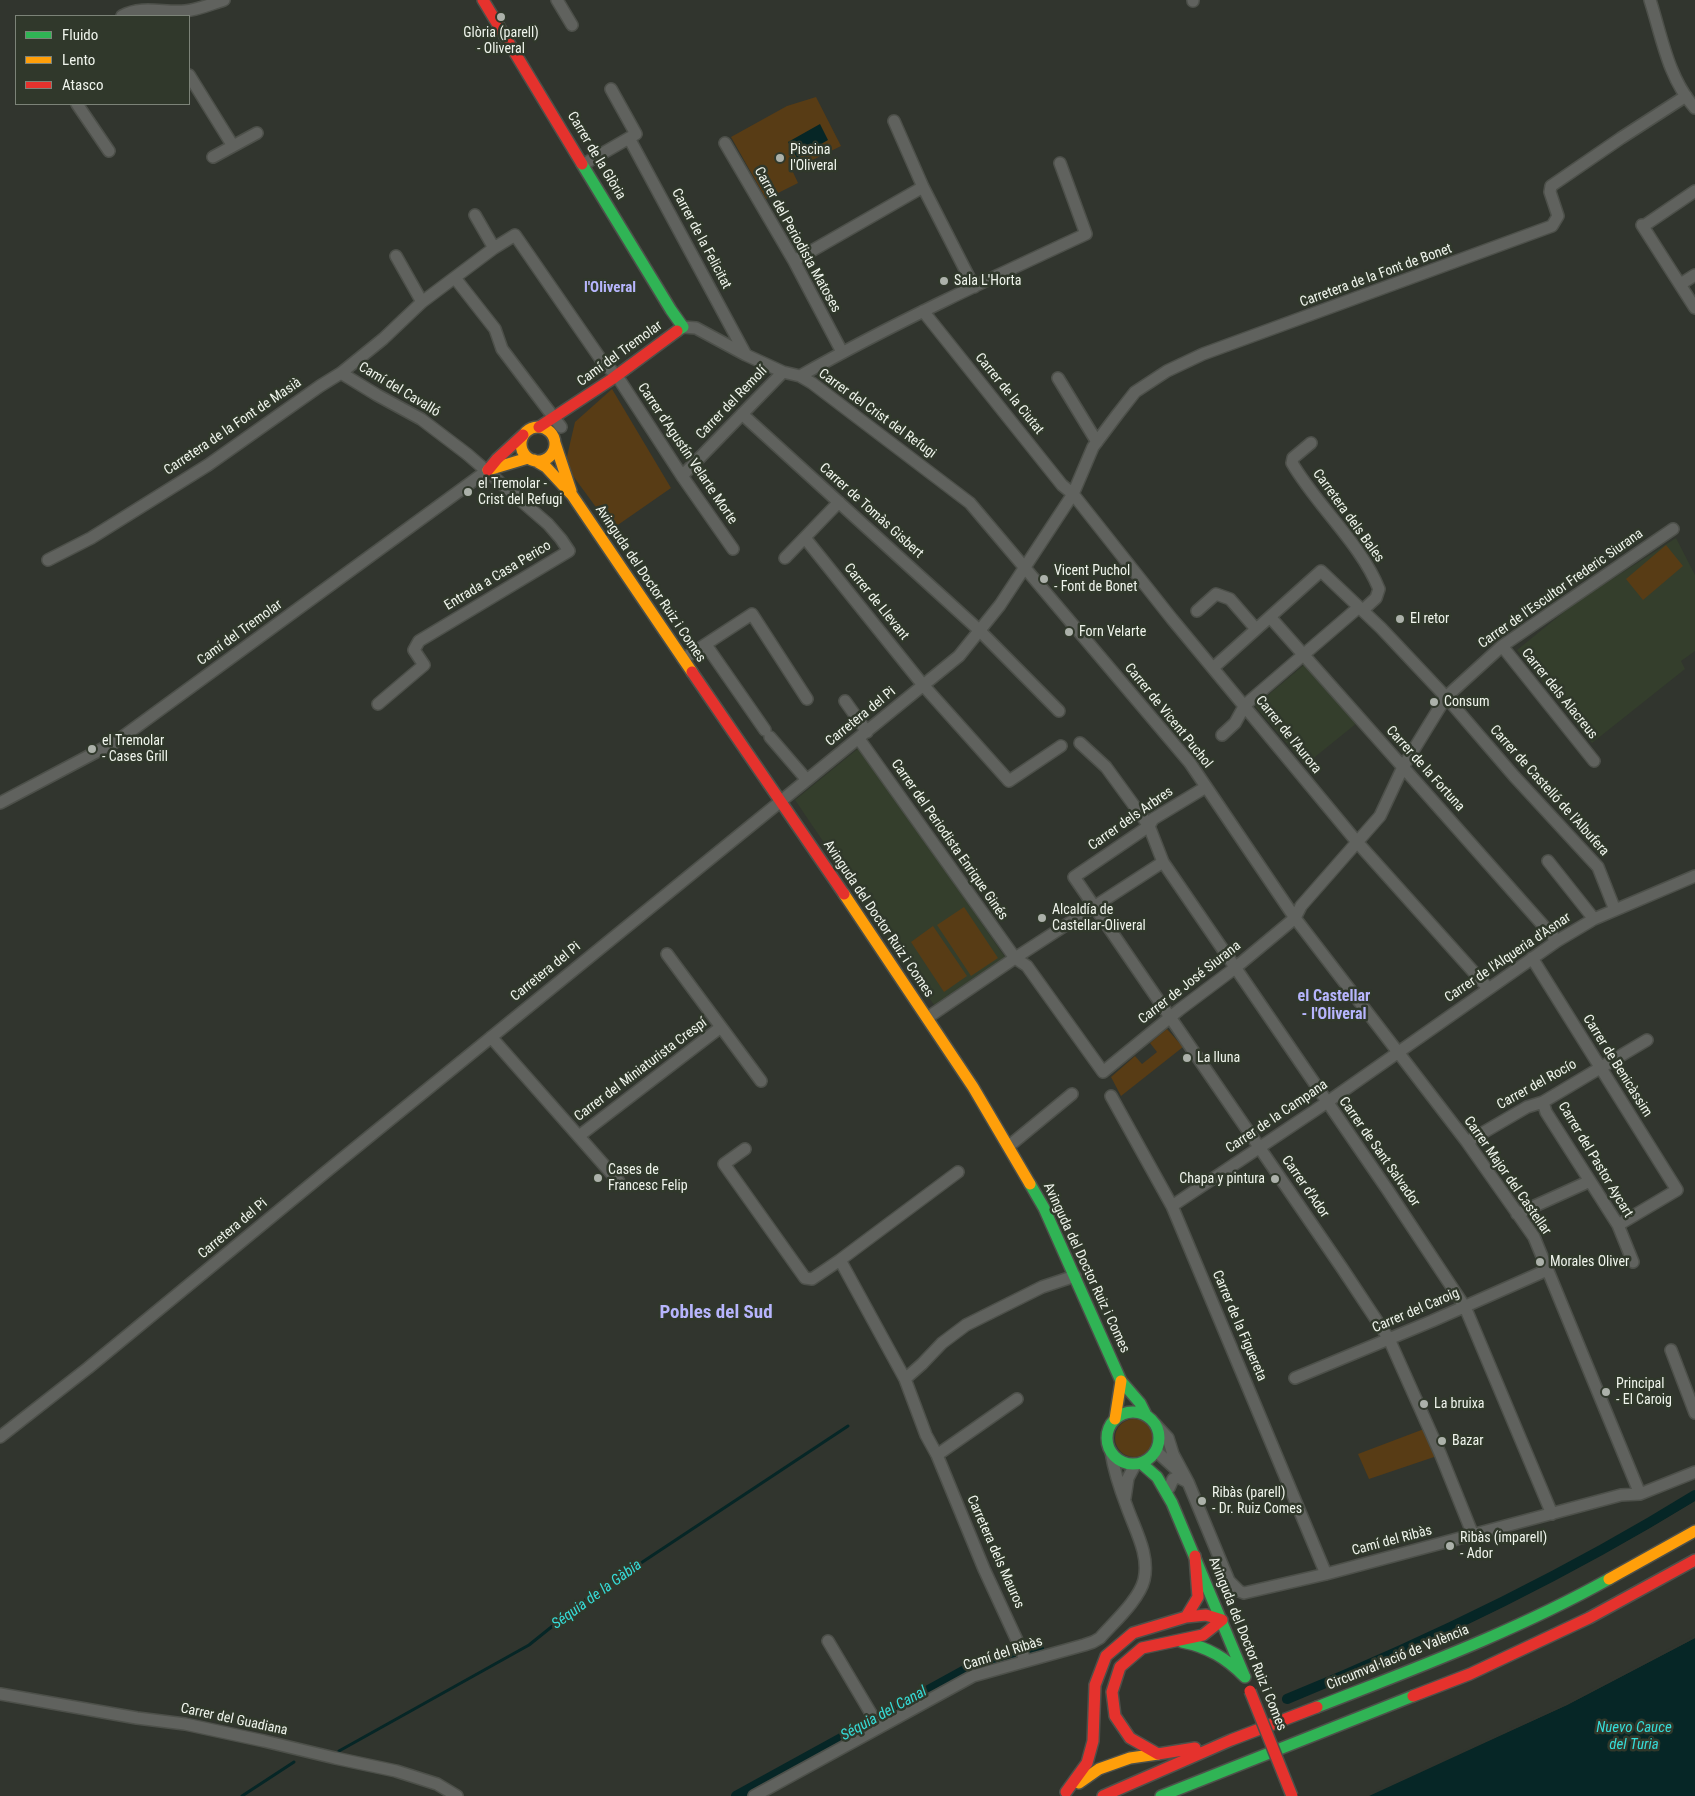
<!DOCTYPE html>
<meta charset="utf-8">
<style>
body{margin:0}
#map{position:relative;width:1695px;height:1796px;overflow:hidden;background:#31352e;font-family:"Roboto Condensed",sans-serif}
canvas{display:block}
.legend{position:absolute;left:15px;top:15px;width:175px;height:90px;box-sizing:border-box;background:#30382b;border:1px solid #7c8378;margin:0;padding:6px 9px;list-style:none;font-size:15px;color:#eff4ec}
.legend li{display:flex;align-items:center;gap:10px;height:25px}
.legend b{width:25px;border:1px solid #7c8378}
</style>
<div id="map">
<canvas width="1695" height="1796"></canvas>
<ul class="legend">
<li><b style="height:6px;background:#30b455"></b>Fluido</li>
<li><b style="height:6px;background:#ff9f0a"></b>Lento</li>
<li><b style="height:6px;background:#e5322d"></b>Atasco</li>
</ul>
</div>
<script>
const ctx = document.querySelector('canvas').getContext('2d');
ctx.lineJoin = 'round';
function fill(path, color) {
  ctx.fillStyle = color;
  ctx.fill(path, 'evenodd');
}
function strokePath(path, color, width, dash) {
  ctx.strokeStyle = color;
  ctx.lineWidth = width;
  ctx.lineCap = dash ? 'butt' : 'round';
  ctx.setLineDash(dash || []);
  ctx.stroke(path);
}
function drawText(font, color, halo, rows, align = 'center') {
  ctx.font = font + ' "Roboto Condensed",sans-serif';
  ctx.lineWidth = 5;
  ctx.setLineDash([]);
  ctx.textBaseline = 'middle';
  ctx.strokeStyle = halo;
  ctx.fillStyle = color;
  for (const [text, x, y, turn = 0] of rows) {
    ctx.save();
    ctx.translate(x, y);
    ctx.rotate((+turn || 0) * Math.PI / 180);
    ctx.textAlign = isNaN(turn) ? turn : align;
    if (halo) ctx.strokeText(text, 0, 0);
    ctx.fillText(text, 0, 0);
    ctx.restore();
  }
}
const built = new Path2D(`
 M1676,538L1695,575V651L1681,661L1685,669L1592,743L1517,650L1575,603Z
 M1305,664L1357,723L1305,765L1255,706Z
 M860,747L1005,957L934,1005L795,800Z`);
const green = new Path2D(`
 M816,97L841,146L792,170L798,183L766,199L731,137L787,106Z
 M612,389L671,488L612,529L565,465L575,422Z
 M1666,545L1683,566L1643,600L1626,579Z
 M964,907L998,958L971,976L937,925Z
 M933,926L967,976L944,992L911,942Z
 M1167,1029L1183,1047L1121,1096L1111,1077L1135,1056L1142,1064L1157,1052L1150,1043Z
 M1115 1438a19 19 0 1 1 38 0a19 19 0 1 1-38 0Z
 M1424,1429L1437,1456L1369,1479L1358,1454Z`);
const water = new Path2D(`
 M820,124L828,140L797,158L788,142Z
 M1695,1638V1796H1369L1567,1705Z`);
const pier = new Path2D(`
 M1695,1635V1638L1567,1705L1366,1796L1368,1794L1566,1703Z`);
const stream = new Path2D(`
 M1341,1681C1463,1627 1582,1568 1695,1499
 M339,1751L529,1645L585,1600L848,1426
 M242,1796L294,1762`);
const canal = new Path2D(`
 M1287,1699C1429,1641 1564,1576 1695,1495
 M736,1796L965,1670L1039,1649`);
const street = new Path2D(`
 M557,0L572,25
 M1193,0V1
 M1650,0C1662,37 1668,78 1695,108
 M122,16C142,5 164,13 185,11C198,10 211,4 224,0
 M189,75L233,146
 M77,104L109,151
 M894,121L923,187L974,287
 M629,138L746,355
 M725,143L794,261L842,352
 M213,157L257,133
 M584,164L636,134L611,89
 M475,215L494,248
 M396,256L422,302
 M794,261L923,187
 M455,278L495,329L502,349L561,427
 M1679,282H1684L1695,275
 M1695,308L1642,225H1645L1695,191
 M923,311L1062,485L1073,494L1172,619L1357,842L1488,988
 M683,327L696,328L746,355L783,372L800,376L812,383L970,503L1190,763L1295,918L1467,1142L1534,1237L1640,1494
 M341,373L377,395L421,419L467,454L548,524L561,539L569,551L419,641L414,650L424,665L378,704
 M800,376C892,324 989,279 1086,234L1060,163
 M1058,378L1097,442
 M742,414L979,630L1059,711
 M1311,443L1293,458L1292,463C1317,506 1361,544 1379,589L1376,598L1363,610
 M682,476L783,372
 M805,538L923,685L1009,781L1061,746
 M785,558L839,502
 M48,560L91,538L208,465L320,386L341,373L383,339L422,302L494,248L515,235L602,361L617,376L682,476L733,549
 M1197,611L1216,594L1230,599L1256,629
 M1270,617L1557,941
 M706,645L765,730
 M1502,646L1594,761
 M683,659L752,614L807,699
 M1213,668L1321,571L1381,628L1446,697L1514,776L1598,867L1615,910
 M845,701L867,732
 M1222,735L1235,723L1245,705L1359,607
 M770,737L807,780
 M859,739L1015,958L1027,966L1103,1072L1179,1010L1235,968L1295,918L1301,906L1380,816L1403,767L1446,697L1502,646L1673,529
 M1080,743L1106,767L1149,826L1163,862L1387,1189L1465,1307L1552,1514
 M1206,787L1153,819L1149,826L1074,877L1342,1268L1389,1339L1440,1453L1473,1535
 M0,803L117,741L488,470
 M1548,861L1594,919
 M667,954L761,1081
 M1532,958L1677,1190L1618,1225
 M927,1018L1015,958L1163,862
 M491,1037L619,1182
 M1111,1096L1172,1206L1326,1574
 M1543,1102L1546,1112L1618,1225L1633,1262
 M579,1136L721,1027
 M1467,1142L1527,1107L1543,1102L1647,1040
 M1009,1146L1072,1094
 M745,1149L724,1164L805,1278L812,1279L840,1260
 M958,1172L840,1260L905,1379L926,1435L937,1455L984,1569L1021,1649L1025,1661
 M1172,1206L1326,1103L1557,941L1594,919L1695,876
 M1517,1214L1590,1181
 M1671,1350L1695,1413
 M1295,1378L1432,1321L1547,1270
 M905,1379L922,1364L942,1343L966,1325L1042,1287L1075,1276
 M1156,1425L1168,1438L1173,1454L1188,1482L1229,1581L1239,1591L1244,1593L1326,1574L1621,1495L1640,1494L1695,1472
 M0,1437L88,1368L327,1171L959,656L1000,605L1073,494L1093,447L1117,415L1135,392L1167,371L1203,354L1552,226L1558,216L1550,192L1551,186L1621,138L1686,96
 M1156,1451L1178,1471
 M937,1455L1017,1399
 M1169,1488L1173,1479L1178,1477L1188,1482
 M1125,1498L1128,1478L1135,1465
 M828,1641L879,1727
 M0,1694L137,1718L185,1724L264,1741L335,1758L396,1771L437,1784L457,1796
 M754,1796L973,1676L1084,1645L1093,1642L1100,1638C1113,1623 1139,1600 1144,1580C1150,1555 1135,1530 1127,1507C1120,1489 1114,1471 1111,1452`);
const fast = new Path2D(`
 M582,164L671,310L683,327L677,331
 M1030,1184L1044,1208L1121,1381L1140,1403L1146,1415
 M1107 1438a26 26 0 1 1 52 0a26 26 0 1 1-52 0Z
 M1141,1463L1157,1477L1172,1503L1244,1675
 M1182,1642C1208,1647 1226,1658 1245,1677
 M1317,1707C1416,1668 1516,1631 1609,1579
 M1161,1796L1413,1696`);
const slow = new Path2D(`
 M521 444a17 17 0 1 1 34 0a17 17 0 1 1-34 0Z
 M555,443L571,491
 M534,460L546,467L572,495L692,672
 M488,470L528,458
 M844,894L973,1087L1030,1184
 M1115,1419L1121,1381
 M1609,1579L1695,1531
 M1079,1783L1099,1769L1130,1758L1158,1754`);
const jam = new Path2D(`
 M483,0L582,164
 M539,427L612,379L677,331
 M488,470L497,459L523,435
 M692,672L844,894
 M1186,1617L1198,1597L1195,1556
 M1413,1696L1470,1674L1589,1618L1695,1560
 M1195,1748L1158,1754L1130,1738L1115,1716L1112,1692L1120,1667L1142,1648L1203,1635L1222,1620
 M1066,1792L1087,1763L1093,1741L1095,1685L1106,1656L1133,1633L1186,1617L1206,1615L1222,1620
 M1103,1796L1231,1740L1317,1707`);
const jamBridge = new Path2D(`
 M1250,1691L1292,1796`);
const markers = [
 [501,17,5,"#acb1aa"],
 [780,158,5,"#acb1aa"],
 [944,281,5,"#acb1aa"],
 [468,492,5,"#acb1aa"],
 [1044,579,5,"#acb1aa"],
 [1400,619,5,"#acb1aa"],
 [1069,632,5,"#acb1aa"],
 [1434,702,5,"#acb1aa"],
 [92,749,5,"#acb1aa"],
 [1042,918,5,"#acb1aa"],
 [1187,1058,5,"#acb1aa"],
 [598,1178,5,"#acb1aa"],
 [1275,1179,5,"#acb1aa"],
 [1540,1262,5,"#acb1aa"],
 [1606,1392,5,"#acb1aa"],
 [1424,1404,5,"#acb1aa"],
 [1442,1441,5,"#acb1aa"],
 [1202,1501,5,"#acb1aa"],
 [1450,1546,5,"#acb1aa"]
];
const poiNames = [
 ["Glòria (parell)",501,33,"center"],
 ["- Oliveral",501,49,"center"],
 ["Piscina",790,150],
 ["l'Oliveral",790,166],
 ["Sala L'Horta",954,281],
 ["el Tremolar -",478,484],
 ["Crist del Refugi",478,500],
 ["Vicent Puchol",1054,571],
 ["- Font de Bonet",1054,587],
 ["El retor",1410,619],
 ["Forn Velarte",1079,632],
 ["Consum",1444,702],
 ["el Tremolar",102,741],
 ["- Cases Grill",102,757],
 ["Alcaldía de",1052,910],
 ["Castellar-Oliveral",1052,926],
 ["La lluna",1197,1058],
 ["Cases de",608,1170],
 ["Francesc Felip",608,1186],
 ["Chapa y pintura",1265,1179,"right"],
 ["Morales Oliver",1550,1262],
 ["Principal",1616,1384],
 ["- El Caroig",1616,1400],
 ["La bruixa",1434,1404],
 ["Bazar",1452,1441],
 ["Ribàs (parell)",1212,1493],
 ["- Dr. Ruiz Comes",1212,1509],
 ["Ribàs (imparell)",1460,1538],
 ["- Ador",1460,1554]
];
const streetNames = [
 ["Carrer de la Glòria",596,156,59],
 ["Carrer de la Felicitat",701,239,62],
 ["Carrer del Periodista Matoses",797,240,61],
 ["Carretera de la Font de Bonet",1376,276,-20],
 ["Camí del Tremolar",620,354,-36],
 ["Camí del Cavalló",399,390,31],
 ["Carrer de la Ciutat",1009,394,51],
 ["Carrer del Remolí",732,403,-46],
 ["Carrer del Crist del Refugi",877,414,36],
 ["Carretera de la Font de Masià",233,427,-34],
 ["Carrer d'Agustín Velarte Morte",687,454,56],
 ["Carrer de Tomàs Gisbert",871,511,42],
 ["Carretera dels Bales",1348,516,54],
 ["Entrada a Casa Perico",498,576,-31],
 ["Avinguda del Doctor Ruiz i Comes",650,584,56],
 ["Carrer de l'Escultor Frederic Siurana",1561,589,-35],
 ["Carrer de Llevant",876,602,51],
 ["Camí del Tremolar",240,633,-36],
 ["Carrer dels Alacreus",1559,694,51],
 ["Carrer de Vicent Puchol",1168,716,51],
 ["Carretera del Pi",861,717,-39],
 ["Carrer de l'Aurora",1288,735,51],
 ["Carrer de la Fortuna",1425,769,48],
 ["Carrer de Castelló de l'Albufera",1549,791,48],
 ["Carrer dels Arbres",1131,819,-35],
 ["Carrer del Periodista Enrique Ginés",949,840,55],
 ["Avinguda del Doctor Ruiz i Comes",878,919,56],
 ["Carrer de l'Alqueria d'Asnar",1508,958,-34],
 ["Carretera del Pi",546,972,-39],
 ["Carrer de José Siurana",1190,983,-38],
 ["Carrer de Benicàssim",1617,1066,58],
 ["Carrer del Miniaturista Crespí",641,1070,-37],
 ["Carrer del Rocío",1537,1085,-29],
 ["Carrer de la Campana",1277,1117,-34],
 ["Carrer de Sant Salvador",1379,1152,55],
 ["Carrer del Pastor Aycart",1595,1160,59],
 ["Carrer Major del Castellar",1507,1176,55],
 ["Carrer d'Ador",1305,1187,55],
 ["Carretera del Pi",233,1229,-40],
 ["Avinguda del Doctor Ruiz i Comes",1086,1268,65],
 ["Carrer del Caroig",1416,1311,-23],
 ["Carrer de la Figuereta",1239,1326,67],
 ["Camí del Ribàs",1392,1541,-15],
 ["Carretera dels Mauros",995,1552,66],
 ["Avinguda del Doctor Ruiz i Comes",1247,1644,68],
 ["Camí del Ribàs",1003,1654,-18],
 ["Circumval·lació de València",1398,1658,-22],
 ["Carrer del Guadiana",234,1720,12]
];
const neighbourhoodNames = [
 ["l'Oliveral",610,288]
];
const waterNames = [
 ["Séquia de la Gàbia",597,1595,-36],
 ["Séquia del Canal",884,1714,-29],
 ["Nuevo Cauce",1634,1728],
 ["del Turia",1634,1745]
];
const quarterNames = [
 ["el Castellar",1334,997],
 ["- l'Oliveral",1334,1015]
];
const districtNames = [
 ["Pobles del Sud",716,1313]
];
fill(built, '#343e2c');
fill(green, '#583c15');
fill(water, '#062626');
fill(pier, '#31352e');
strokePath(stream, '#062626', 3);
strokePath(canal, '#062626', 10);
strokePath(street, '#4d504a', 14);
strokePath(fast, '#4d504a', 14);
strokePath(slow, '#4d504a', 14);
strokePath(jam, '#4d504a', 14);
strokePath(street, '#60625e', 11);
strokePath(fast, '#30b455', 11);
strokePath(slow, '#ff9f0a', 11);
strokePath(jam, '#e5322d', 11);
strokePath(jamBridge, '#4d504a', 14, []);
strokePath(jamBridge, '#e5322d', 11);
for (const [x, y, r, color] of markers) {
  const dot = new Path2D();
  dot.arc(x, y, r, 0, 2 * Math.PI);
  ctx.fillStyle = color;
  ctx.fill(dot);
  strokePath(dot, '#30382b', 2);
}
drawText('14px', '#eff4ec', '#30382b', poiNames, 'left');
drawText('14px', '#eff4ec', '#30382b', streetNames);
drawText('bold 15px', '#b7b5fd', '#30382b', neighbourhoodNames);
drawText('italic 15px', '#36dcd8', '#30382b', waterNames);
drawText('bold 16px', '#b7b5fd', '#30382b', quarterNames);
drawText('bold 19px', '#b7b5fd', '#30382b', districtNames);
</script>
